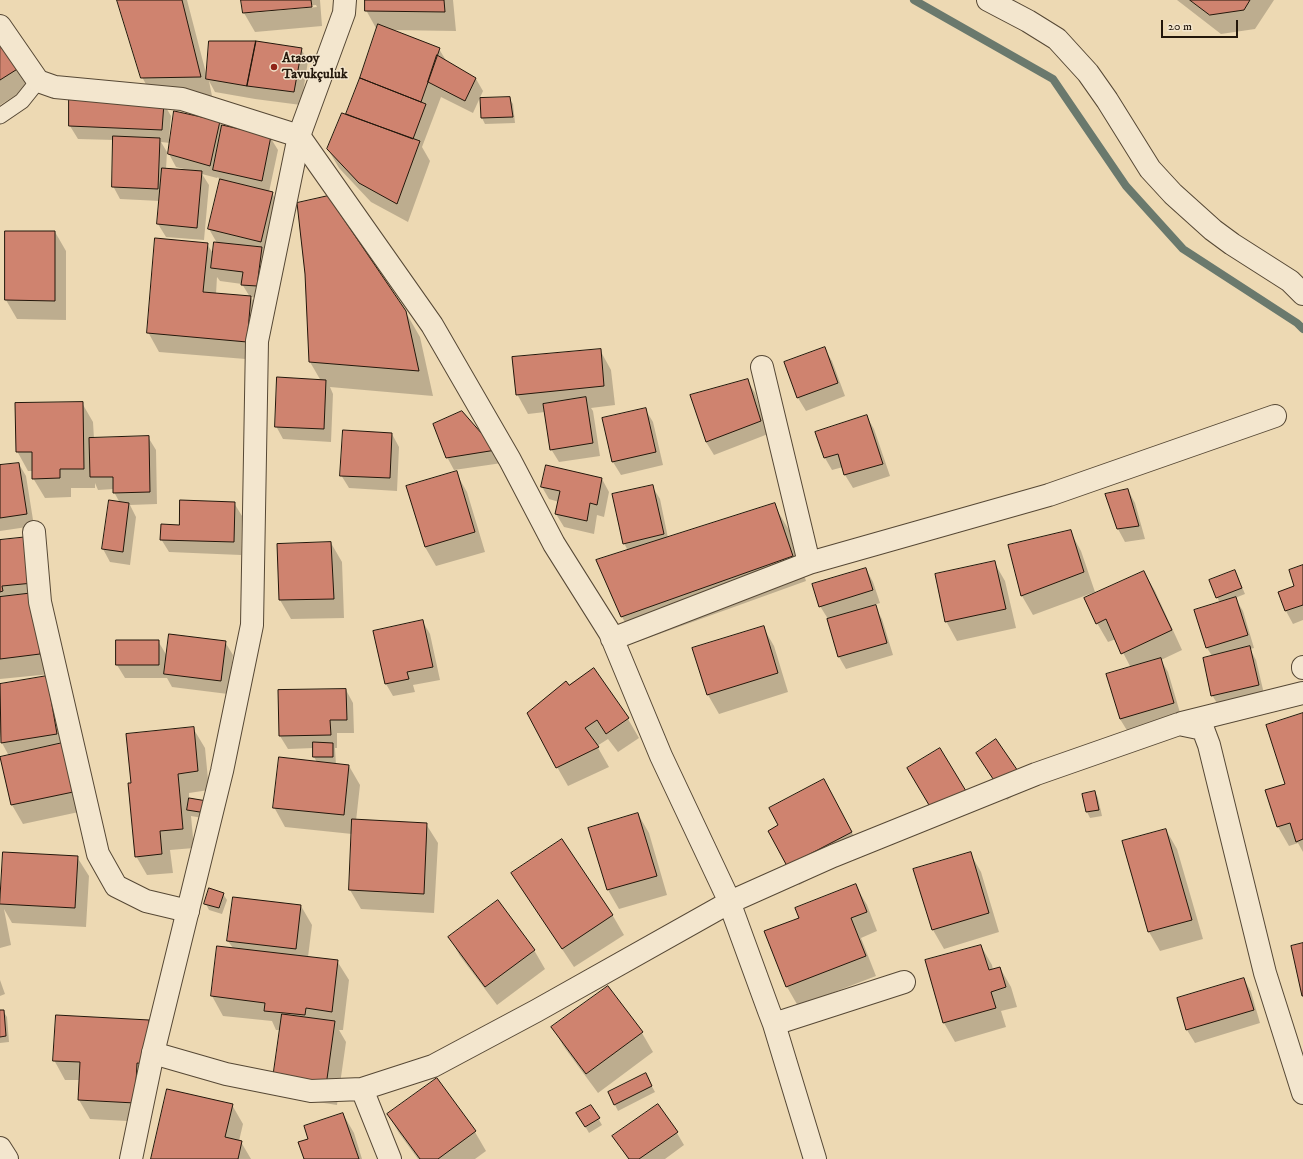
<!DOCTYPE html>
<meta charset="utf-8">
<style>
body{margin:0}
#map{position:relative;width:1303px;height:1159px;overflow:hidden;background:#edd9b3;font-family:"IM FELL DW Pica",serif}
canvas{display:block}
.scale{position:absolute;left:1161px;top:20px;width:77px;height:18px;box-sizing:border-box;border:2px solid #23170b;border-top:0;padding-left:5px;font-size:12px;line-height:14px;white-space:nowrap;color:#23170b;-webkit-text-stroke:3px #f3e6ce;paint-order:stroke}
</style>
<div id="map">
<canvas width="1303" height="1159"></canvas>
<div class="scale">20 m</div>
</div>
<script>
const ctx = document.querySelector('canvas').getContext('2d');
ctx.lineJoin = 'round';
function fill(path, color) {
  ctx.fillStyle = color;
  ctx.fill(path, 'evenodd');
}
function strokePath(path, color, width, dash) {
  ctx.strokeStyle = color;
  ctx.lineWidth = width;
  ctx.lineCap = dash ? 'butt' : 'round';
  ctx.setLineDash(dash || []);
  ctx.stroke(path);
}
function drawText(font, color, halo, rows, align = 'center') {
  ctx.font = font + ' "IM FELL DW Pica",serif';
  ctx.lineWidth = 3;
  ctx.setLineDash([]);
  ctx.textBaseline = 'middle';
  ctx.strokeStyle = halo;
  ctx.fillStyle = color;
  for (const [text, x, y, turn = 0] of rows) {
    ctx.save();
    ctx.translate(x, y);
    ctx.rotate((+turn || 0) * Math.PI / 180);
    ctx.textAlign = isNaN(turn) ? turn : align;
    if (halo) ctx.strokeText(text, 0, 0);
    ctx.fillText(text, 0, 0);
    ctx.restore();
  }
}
const shadow = new Path2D(`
 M118,0H187L207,77L301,49L308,61L301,105L255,99L215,92L209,81L212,96L153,97L142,77Z
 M242,0H320L322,26L255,32L244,13ZM316,5L317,7L251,13V11Z
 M366,0H453L456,31L390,30L439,49L447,62L476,79L483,91L473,113L441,97L422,147L430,161L408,222L371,202L339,168L328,149L348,116L347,114L377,30L366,10Z
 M1177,0H1274L1255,29L1221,34Z
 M0,39L29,87L0,105Z
 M509,98L513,104L515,123L485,124L482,118L481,99Z
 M164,104L171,116L169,139L219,122L222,126L270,137L278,150L269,192L272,193L279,206L264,299L251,297L262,317L258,360L159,352L148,332L207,244L214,255L217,243L209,229L220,181L218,177L217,178L202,174L209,185L204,240L166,237L158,224L160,201L120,199L113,186L114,140L78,139L70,126ZM161,142L170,143L169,154L176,167L188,170L166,169L167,152ZM217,277L220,281L242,284L250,297L216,294Z
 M6,232H55L66,251V320L17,319L6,300Z
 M405,311L420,337L433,396L330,387L333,394L331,442L283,439L276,426L321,381L310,362Z
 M824,348L832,361L845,396L806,411L798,398L786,363Z
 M600,350L611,370L615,405L591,408L593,411L600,456L559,462L551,449L545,412L528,414L517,394Z
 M747,380L755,393L768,434L714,455L706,442L691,395Z
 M82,403L93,422L94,439L148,437L156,450L157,504L130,505L136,517L130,565L110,562L103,549L110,501L120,503L114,492V489L98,490L95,483V488H71V497L45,498L33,478V471H28L17,451Z
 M645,409L653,422L663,465L621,475L613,462L603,419Z
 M462,412L502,463L454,470L447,457Z
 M867,417L874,429L890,476L853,488L845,475L843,467L832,470L825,458Z
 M392,434L399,447L397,491L349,488L341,475Z
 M19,464L26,476L34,526L0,531V466Z
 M456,473L467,492L485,552L436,566L425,547Z
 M602,479L609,492L604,517L597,515L594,534L564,527L556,514L559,502L549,499L542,487Z
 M652,486L660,499L668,538L774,505L789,530L806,581L637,642L622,617L598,560L628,551L624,543Z
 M1128,490L1135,503L1145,539L1125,542L1118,529Z
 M234,503L242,516L241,555L169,552L161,539L180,526Z
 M1070,531L1081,551L1095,592L1033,615L1022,596Z
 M28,538L51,674L0,679V541Z
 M331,543L342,562L344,618L291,619L280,600L278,545Z
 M994,562L1005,581L1016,628L957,641L946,621Z
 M1303,566V620L1293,624L1286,611L1279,593L1295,587Z
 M866,569L873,582L880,603L874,605L882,619L893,655L846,669L839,657L828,619L820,606Z
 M1235,571L1245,594L1235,598L1243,611L1254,648L1250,649L1256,660L1265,698L1220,708L1212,695V656L1207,648L1220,603L1217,597Z
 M1144,572L1155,591L1182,650L1161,660L1168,672L1181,716L1128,732L1120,719L1107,674L1131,668L1116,639L1108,642L1097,623Z
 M423,622L430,634L440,680L413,685L415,692L393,696L386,684Z
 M763,627L774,646L788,692L719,714L708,695L693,649Z
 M158,641L167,656L225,642L233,655L228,694L172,687L167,678H125L117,665Z
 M593,669L628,719L639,738L618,752L608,739L597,746L609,767L568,786L557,767L568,686Z
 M46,677L88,810L23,824L12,805L1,758L9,756L2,743L0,732V685Z
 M346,690L353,703L354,733H337V748H335L336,765L349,766L360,785L356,821L426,824L438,843L434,913L361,909L350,890L352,834L285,827L274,807L317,762L314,757V748L288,749L280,736Z
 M1303,714V852L1298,843L1289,846L1278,827L1266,791L1286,784Z
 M193,728L205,748L209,790L189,793V799L209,819L191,816L194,848L170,850L173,873L147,875L136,856L132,784Z
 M977,753L1026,787L1007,800Z
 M1095,792L1098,798L1102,816L1090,818L1087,812L1083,795Z
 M834,800L862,851L799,885L788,865Z
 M638,814L649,833L667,895L619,909L608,890L589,828Z
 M1166,830L1177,849L1203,939L1160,951L1149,932L1123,842Z
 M562,840L613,916L624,935L574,967L524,892L512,873Z
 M970,853L981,872L999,932L944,949L933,930Z
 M77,857L89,876L86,927L12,923L4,909L11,945L0,948V894L1,897Z
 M856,886L867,905L877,931L861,938L876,976L798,1006L787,987L800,918Z
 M223,894L227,900L222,914L209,910L206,904Z
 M234,898L301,906L312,925L308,957L337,961L349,980L343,1030H339L346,1042L337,1105L285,1097L281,1030H276L272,1021L223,1016L212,996L218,947L233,948L228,941Z
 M449,937L534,950L545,969L497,1005L460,956Z
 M981,946L992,965L993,970L1000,968L1011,987L1017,1007L1001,1011L1006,1027L955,1042L944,1023Z
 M1244,979L1251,992L1260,1023L1195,1043L1187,1030L1178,999Z
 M0,980L5,994L0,996Z
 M608,987L642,1033L653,1052L598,1093L564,1047L553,1028Z
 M0,1011H3L7,1017L9,1042L0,1043Z
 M148,1021L159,1040L146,1122L90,1119L79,1100L80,1080H65L54,1060Z
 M437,1079L475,1132L486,1151L475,1159H418L399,1133L388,1114Z
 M649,1081L655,1092L618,1111L609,1093Z
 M232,1105L243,1124L239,1141L241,1142L251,1159H152Z
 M591,1106L602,1125L589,1133L578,1114Z
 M343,1114L354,1133L362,1159H305L310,1139Z
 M677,1133L684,1145L665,1159H628L614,1136Z`);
const stream = new Path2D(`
 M914,0L1053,79L1126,186L1183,249L1297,323L1303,329`);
const building = new Path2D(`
 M117,0H182L201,77L141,78Z
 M241,0H311L312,7L243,13Z
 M365,0H444L445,12L365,11Z
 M1190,0H1250L1244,10L1210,15Z
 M378,24L440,48L421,102L360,78Z
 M0,37L19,68L0,80Z
 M209,41H256L247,86L206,79Z
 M256,41L302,48L294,92L247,86Z
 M437,55L476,78L465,101L428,82Z
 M360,78L426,104L413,139L346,114Z
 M69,96L164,103L162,130L69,126Z
 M510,97L513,117L481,118L480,98Z
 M174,111L220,121L210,166L168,154Z
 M342,113L420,141L397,204L359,183L327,149Z
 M222,125L271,136L262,181L213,170Z
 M113,136L160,138L158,189L112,187Z
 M162,168L202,171L197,228L157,224Z
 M220,179L273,192L261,242L208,229Z
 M328,196L406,311L419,371L309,362L305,274L297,203Z
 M5,231H55V301L5,300Z
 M155,238L208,243L203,292L251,296L247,342L147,333Z
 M214,242L262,247L257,286L241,285L243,272L211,268Z
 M825,347L838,383L797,398L784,362Z
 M601,349L604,386L516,395L512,357Z
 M277,377L326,380L324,429L275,427Z
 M748,379L761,421L706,442L690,395Z
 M586,397L593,443L550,450L543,404Z
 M83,402L84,469H60V478L32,479V452H16L15,403Z
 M646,408L656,452L612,462L602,418Z
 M462,411L496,450L446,458L433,424Z
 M867,415L883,464L844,475L838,454L824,458L815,432Z
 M343,430L392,433L390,478L340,476Z
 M149,436L150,492L113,493V477H90L89,438Z
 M19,463L27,514L0,518V465Z
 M546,465L602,478L597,505L590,503L587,521L555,514L560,491L541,487Z
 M457,471L475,532L425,547L406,486Z
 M653,485L664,534L623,544L612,494Z
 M1128,489L1139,526L1117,529L1105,494Z
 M109,500L129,503L123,552L102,549Z
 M180,500L235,502L234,542L160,540L161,524L179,525Z
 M775,503L793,556L621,617L596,560Z
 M1071,530L1084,572L1021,596L1008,545Z
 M28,537L33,583L2,586L3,591L0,592V540Z
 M331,542L334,599L279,600L277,544Z
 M995,561L1006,609L945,622L935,574Z
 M1303,565V605L1285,611L1278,592L1294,586L1289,570Z
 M866,568L873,590L819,607L812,584Z
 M1235,570L1242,588L1216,598L1209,580Z
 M1144,571L1172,630L1121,654L1106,619L1096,624L1084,598Z
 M34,593L40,654L0,659V597Z
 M1236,597L1248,635L1206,648L1194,610Z
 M876,605L887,643L838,657L827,619Z
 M423,620L433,667L407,672L409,679L385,684L373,631Z
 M764,626L778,673L707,695L692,648Z
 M169,634L226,641L221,681L164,674Z
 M116,640H159V665H116Z
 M1250,646L1259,685L1211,696L1203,658Z
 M1161,658L1174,703L1120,719L1106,674Z
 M594,668L629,718L606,734L597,720L585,728L599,747L556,768L527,713L566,681L569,685Z
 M47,676L57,734L1,743L0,684Z
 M346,689L347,720H330L331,735L279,736L278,690Z
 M1303,713V839L1296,842L1290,823L1277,827L1265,790L1285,784L1266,725Z
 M194,727L198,771L178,774L183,829L160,831L162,854L135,857L128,783H131L126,734Z
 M996,739L1020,774L999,788L976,753Z
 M67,742L78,791L11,805L0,757Z
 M313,742L333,743V757H313Z
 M940,748L966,791L932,810L907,768Z
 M279,757L349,765L344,815L273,808Z
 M824,779L852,832L787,866L768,831L778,825L769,808Z
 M1095,791L1099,810L1086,812L1082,794Z
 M189,798L207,801L206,813L187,810Z
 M638,813L657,876L607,890L588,828Z
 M352,819L427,823L424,894L349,890Z
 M1166,829L1192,920L1148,932L1122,841Z
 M562,839L613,915L562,949L511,873Z
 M3,852L78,856L75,908L0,904Z
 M971,852L989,913L932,930L913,869Z
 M856,884L867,912L851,918L866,956L786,987L764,931L799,918L795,908Z
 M209,888L224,893L219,908L204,904Z
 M233,897L301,905L296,949L227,941Z
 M498,900L535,950L485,987L448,937Z
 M1303,943V996H1302L1291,946Z
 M981,945L989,970L1000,967L1006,987L991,992L996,1008L943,1023L925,960Z
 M217,946L338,960L332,1012L306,1008L305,1015L264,1011L265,1003L211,996Z
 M1244,978L1254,1010L1186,1030L1177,998Z
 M608,986L643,1032L586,1074L551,1027Z
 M0,1010H4L6,1036L0,1037Z
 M282,1014L335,1021L326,1086L273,1078Z
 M56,1015L149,1020L146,1064L137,1063L135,1103L78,1100L80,1062L53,1061Z
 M646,1073L652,1086L614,1105L608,1092Z
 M437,1078L476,1131L438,1159H420L387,1114Z
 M167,1089L233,1104L225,1137L242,1141L238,1159H151Z
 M658,1104L678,1132L639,1159H629L612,1136Z
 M591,1105L600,1118L585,1127L576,1113Z
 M343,1113L359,1159H304L298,1142L308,1139L304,1126Z`);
const service = new Path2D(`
 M0,116L22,101L38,81`);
const minor = new Path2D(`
 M988,0L1028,21L1057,39L1088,73L1107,100L1150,169L1173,194L1213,230L1232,244L1290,281L1303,294
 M0,26L38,81L55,87L182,99L299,136L432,325L510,460L554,544L610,633L661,756L727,896L769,1011L774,1024L815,1159
 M762,367L809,563
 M34,532L40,602L98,854L116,886L146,901L188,911
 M612,639L809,563L1049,495L1275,416
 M1303,667V668
 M1182,723L1303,693
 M774,1024L904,982
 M153,1053L226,1074L311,1091L362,1089L433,1066L536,1011L730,902L833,856L1036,774L1179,724L1203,729L1209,745L1265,973L1303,1093
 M362,1089L390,1159
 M0,1148L7,1159`);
const tertiary = new Path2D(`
 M131,1159L153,1053L222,771L252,625L257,341L299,136L344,13L345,0`);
const markers = [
 [274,67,4,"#8f2418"]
];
const poiNames = [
 ["Atasoy",282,59],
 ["Tavukçuluk",282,75]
];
fill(shadow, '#0003');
strokePath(stream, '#6a796d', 8);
fill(building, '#cf836f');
strokePath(building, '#23170b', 1);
strokePath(service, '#564835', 17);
strokePath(minor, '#564835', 24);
strokePath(tertiary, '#564835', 24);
strokePath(service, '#f3e6ce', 15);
strokePath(minor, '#f3e6ce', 22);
strokePath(tertiary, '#f3e6ce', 22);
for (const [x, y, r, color] of markers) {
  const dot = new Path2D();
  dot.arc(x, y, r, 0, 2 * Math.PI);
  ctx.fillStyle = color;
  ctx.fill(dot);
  strokePath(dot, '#f3e6ce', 1.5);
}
drawText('bold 14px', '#23170b', '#f3e6ce', poiNames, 'left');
</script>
